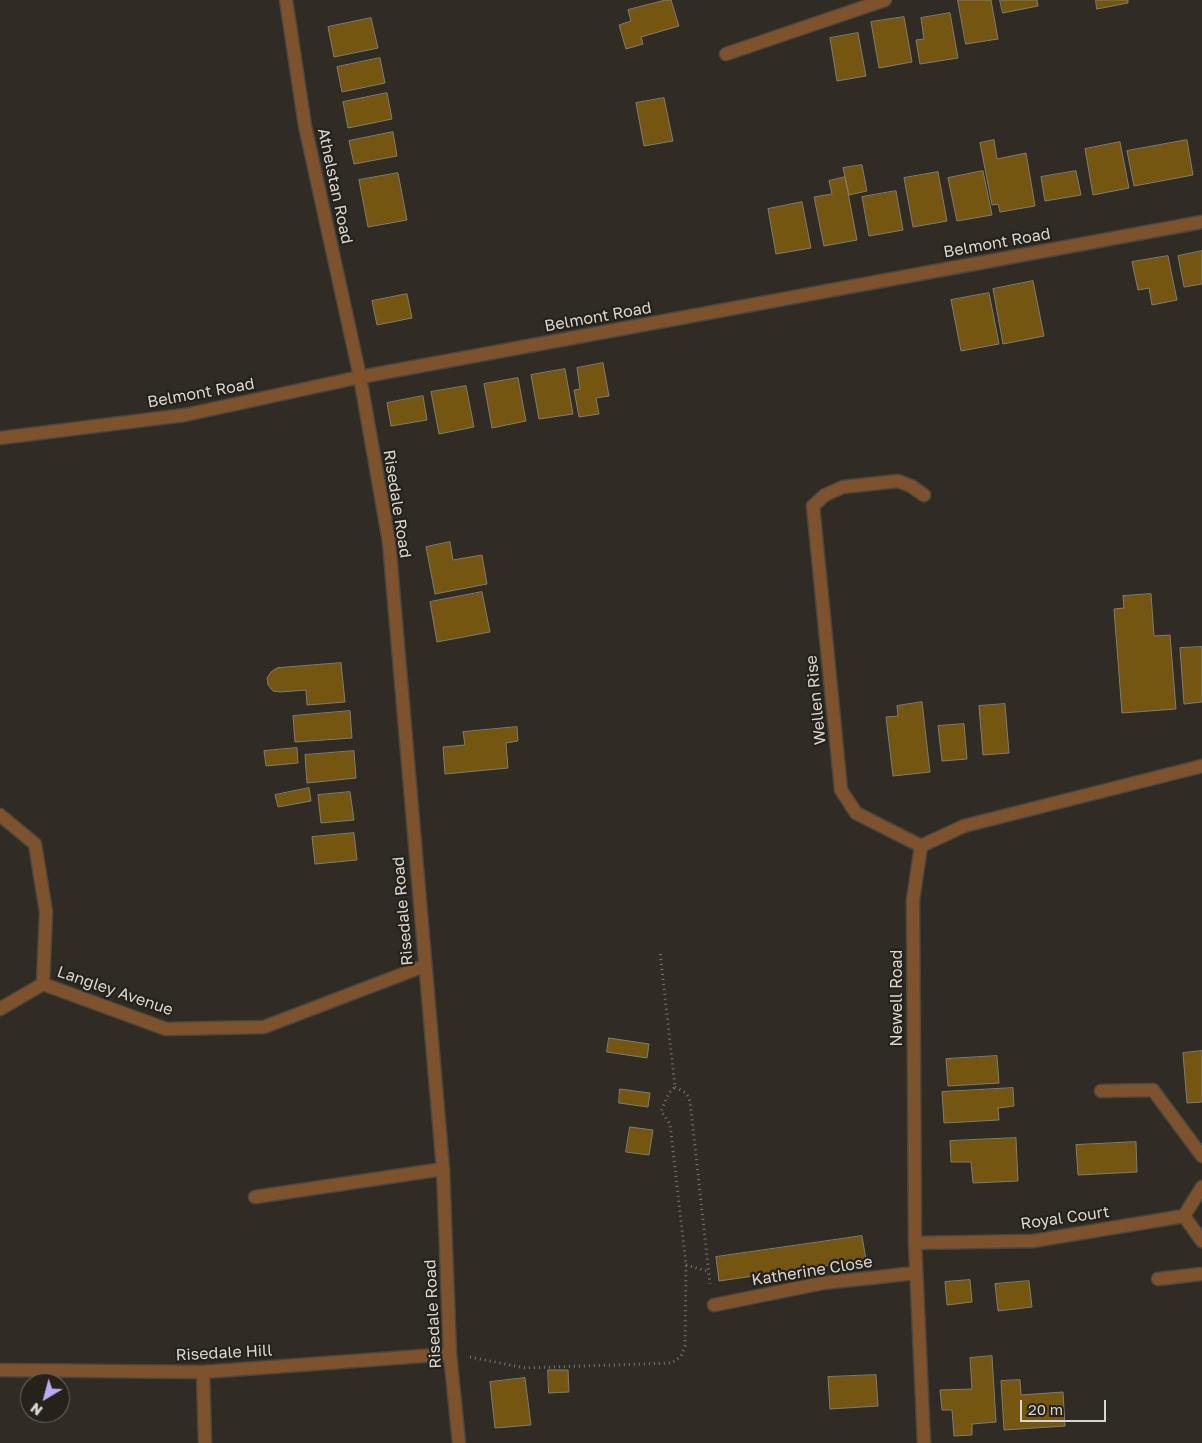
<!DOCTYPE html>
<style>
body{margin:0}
#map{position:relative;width:1202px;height:1443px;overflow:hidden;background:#302c24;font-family:"Golos Text",sans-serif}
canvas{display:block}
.north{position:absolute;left:20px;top:1373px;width:50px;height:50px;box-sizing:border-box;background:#26221a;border:1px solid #6e6a63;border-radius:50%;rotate:217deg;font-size:14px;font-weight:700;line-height:20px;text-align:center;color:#d9d6d1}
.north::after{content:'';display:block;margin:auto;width:18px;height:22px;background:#bda9f5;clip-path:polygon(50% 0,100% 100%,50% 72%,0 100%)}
.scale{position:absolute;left:1020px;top:1400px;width:86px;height:22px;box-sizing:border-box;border:2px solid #d9d6d1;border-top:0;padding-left:6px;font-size:15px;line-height:18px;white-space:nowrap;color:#d9d6d1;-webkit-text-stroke:4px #26221a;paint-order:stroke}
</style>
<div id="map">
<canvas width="1202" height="1443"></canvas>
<div class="north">N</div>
<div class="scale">20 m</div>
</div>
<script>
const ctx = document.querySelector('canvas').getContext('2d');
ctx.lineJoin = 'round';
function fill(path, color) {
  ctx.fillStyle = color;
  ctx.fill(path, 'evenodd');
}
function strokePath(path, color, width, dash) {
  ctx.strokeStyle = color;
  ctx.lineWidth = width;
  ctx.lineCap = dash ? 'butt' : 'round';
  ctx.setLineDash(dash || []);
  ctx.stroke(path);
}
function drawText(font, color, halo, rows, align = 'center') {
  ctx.font = font + ' "Golos Text",sans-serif';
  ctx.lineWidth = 4.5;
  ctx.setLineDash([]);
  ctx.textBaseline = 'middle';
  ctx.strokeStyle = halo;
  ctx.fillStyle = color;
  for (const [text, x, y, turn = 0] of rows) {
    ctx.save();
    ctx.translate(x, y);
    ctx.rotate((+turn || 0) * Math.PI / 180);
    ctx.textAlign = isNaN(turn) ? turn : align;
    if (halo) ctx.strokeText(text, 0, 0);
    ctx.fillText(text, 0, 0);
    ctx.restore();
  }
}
const building = new Path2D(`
 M666,0H671L679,26L641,37L643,44L626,49L619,25L631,21L628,10Z
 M958,0H991L998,39L966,44Z
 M1000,0H1037L1038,6L1003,13Z
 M1096,0H1128V3L1097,9Z
 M950,13L958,58L920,64L916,40L924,39L921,18Z
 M904,17L912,62L879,68L871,22Z
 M371,18L378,48L334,57L328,27Z
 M858,33L866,76L837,81L830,38Z
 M380,58L385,83L342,92L337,67Z
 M387,93L392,119L348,128L343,102Z
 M664,98L673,141L644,146L636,103Z
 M393,132L397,156L354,164L349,141Z
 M994,140L997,159L1026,153L1035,206L1000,212L998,204L992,205L980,143Z
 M1187,140L1193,175L1134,186L1127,151Z
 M1120,142L1129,188L1093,195L1085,149Z
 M862,165L867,191L849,195L843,168Z
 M983,171L992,215L957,221L948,178Z
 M1076,171L1081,195L1045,201L1041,177Z
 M938,172L947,221L913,227L904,178Z
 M398,173L407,220L368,227L359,180Z
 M845,177L857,240L824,246L814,197L832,194L829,181Z
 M896,191L903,230L869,236L862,197Z
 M802,202L811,248L776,254L768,209Z
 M1202,251V284L1184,287L1178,256Z
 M1168,256L1177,300L1152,305L1149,288L1138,290L1132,262Z
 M1033,281L1044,336L1003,344L993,289Z
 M989,293L999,344L961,351L951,300Z
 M407,294L412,318L377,325L372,301Z
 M603,363L609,396L596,398L599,414L579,417L574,390L580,389L577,368Z
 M565,369L573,414L539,419L531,375Z
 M518,378L526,421L492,428L484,384Z
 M466,386L474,427L439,434L431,392Z
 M423,396L427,420L391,426L387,403Z
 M450,542L453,560L482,555L487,584L435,594L426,547Z
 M482,592L490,632L437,642L430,602Z
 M1151,594L1154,636L1170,635L1176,709L1122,713L1114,609L1124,608L1123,596Z
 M1202,647V702L1184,704L1180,648Z
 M341,663L345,702L307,705L306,690L280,692L273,691L268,685L267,678L271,672L277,668Z
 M922,702L930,772L893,776L886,717L898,716L897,706Z
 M1005,704L1009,753L983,755L979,706Z
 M350,711L352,738L295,742L293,716Z
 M964,724L967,759L942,761L938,726Z
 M517,727L518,741L506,743L508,768L445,774L443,747L465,745L463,732Z
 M297,748L298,763L266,766L264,751Z
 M354,751L356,778L307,783L305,755Z
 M309,788L311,801L278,807L275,795Z
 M350,792L354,820L321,823L318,795Z
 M354,833L357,860L315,864L312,837Z
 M609,1038L649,1044L647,1058L607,1052Z
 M1202,1051V1102L1187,1103L1183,1053Z
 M997,1056L999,1083L948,1086L946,1059Z
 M1013,1088L1014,1106L998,1108L999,1120L944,1123L942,1092Z
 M620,1089L650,1093L648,1107L619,1103Z
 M630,1127L653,1130L649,1155L626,1152Z
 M1016,1138L1018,1181L973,1183L971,1162H951L950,1141Z
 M1136,1142L1137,1172L1078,1175L1076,1145Z
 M862,1236L866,1260L719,1281L716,1257Z
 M970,1280L972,1302L947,1305L945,1282Z
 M1029,1281L1032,1307L998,1311L995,1284Z
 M992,1356L996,1422L972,1424V1435L954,1436L952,1410H942L940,1390L972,1389L970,1358Z
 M548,1370H568L569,1392L549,1393Z
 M876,1375L878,1406L830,1409L828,1377Z
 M525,1378L531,1425L495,1428L490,1382Z
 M1020,1380L1021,1395L1063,1392L1065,1426L1004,1430L1001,1381Z`);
const path = new Path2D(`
 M675,1087L686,1093L690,1101L710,1284
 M686,1265L707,1271
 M470,1357L525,1368L672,1363L681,1356L685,1346L686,1265L670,1124L661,1111L669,1093L675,1087L660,952`);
const service = new Path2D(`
 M813,506L825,495L843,487L898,481L911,486L924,495
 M1101,1091L1153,1090L1202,1156
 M255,1197L443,1169
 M1184,1216L1202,1241
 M1158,1279L1202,1274`);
const minor = new Path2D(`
 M286,0L305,126L360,377L389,542L443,1169L450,1354L459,1443
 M726,54L885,0
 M0,438L185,415L360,377L1202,222
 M813,506L841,790L856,813L921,846
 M0,815L35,844L46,912L43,984
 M0,1009L43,984L166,1029L264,1027L424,966
 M915,1243L1033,1241L1184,1216L1202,1187
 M714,1305L823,1283L916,1273
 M0,1370L203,1372L450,1354
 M203,1372L205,1443
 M924,1443L915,1243L913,900L921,846L964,826L1202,766`);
const streetNames = [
 ["Athelstan Road",335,186,78],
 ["Belmont Road",997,243,-10],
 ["Belmont Road",598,317,-10],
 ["Belmont Road",201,393,-10],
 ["Risedale Road",397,504,81],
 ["Wellen Rise",816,700,-96],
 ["Risedale Road",403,911,-95],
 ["Langley Avenue",115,991,19],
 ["Newell Road",897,998,-90],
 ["Royal Court",1065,1218,-8],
 ["Katherine Close",812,1271,-9],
 ["Risedale Road",433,1314,-93],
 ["Risedale Hill",224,1353,-3]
];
fill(building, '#755611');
strokePath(building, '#817c72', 1);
strokePath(service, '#4b4740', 15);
strokePath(minor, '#4b4740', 15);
strokePath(path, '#78756e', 3, [1, 4]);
strokePath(service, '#7d522c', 12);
strokePath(minor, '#7d522c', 12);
drawText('16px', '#d9d6d1', '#26221a', streetNames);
</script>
